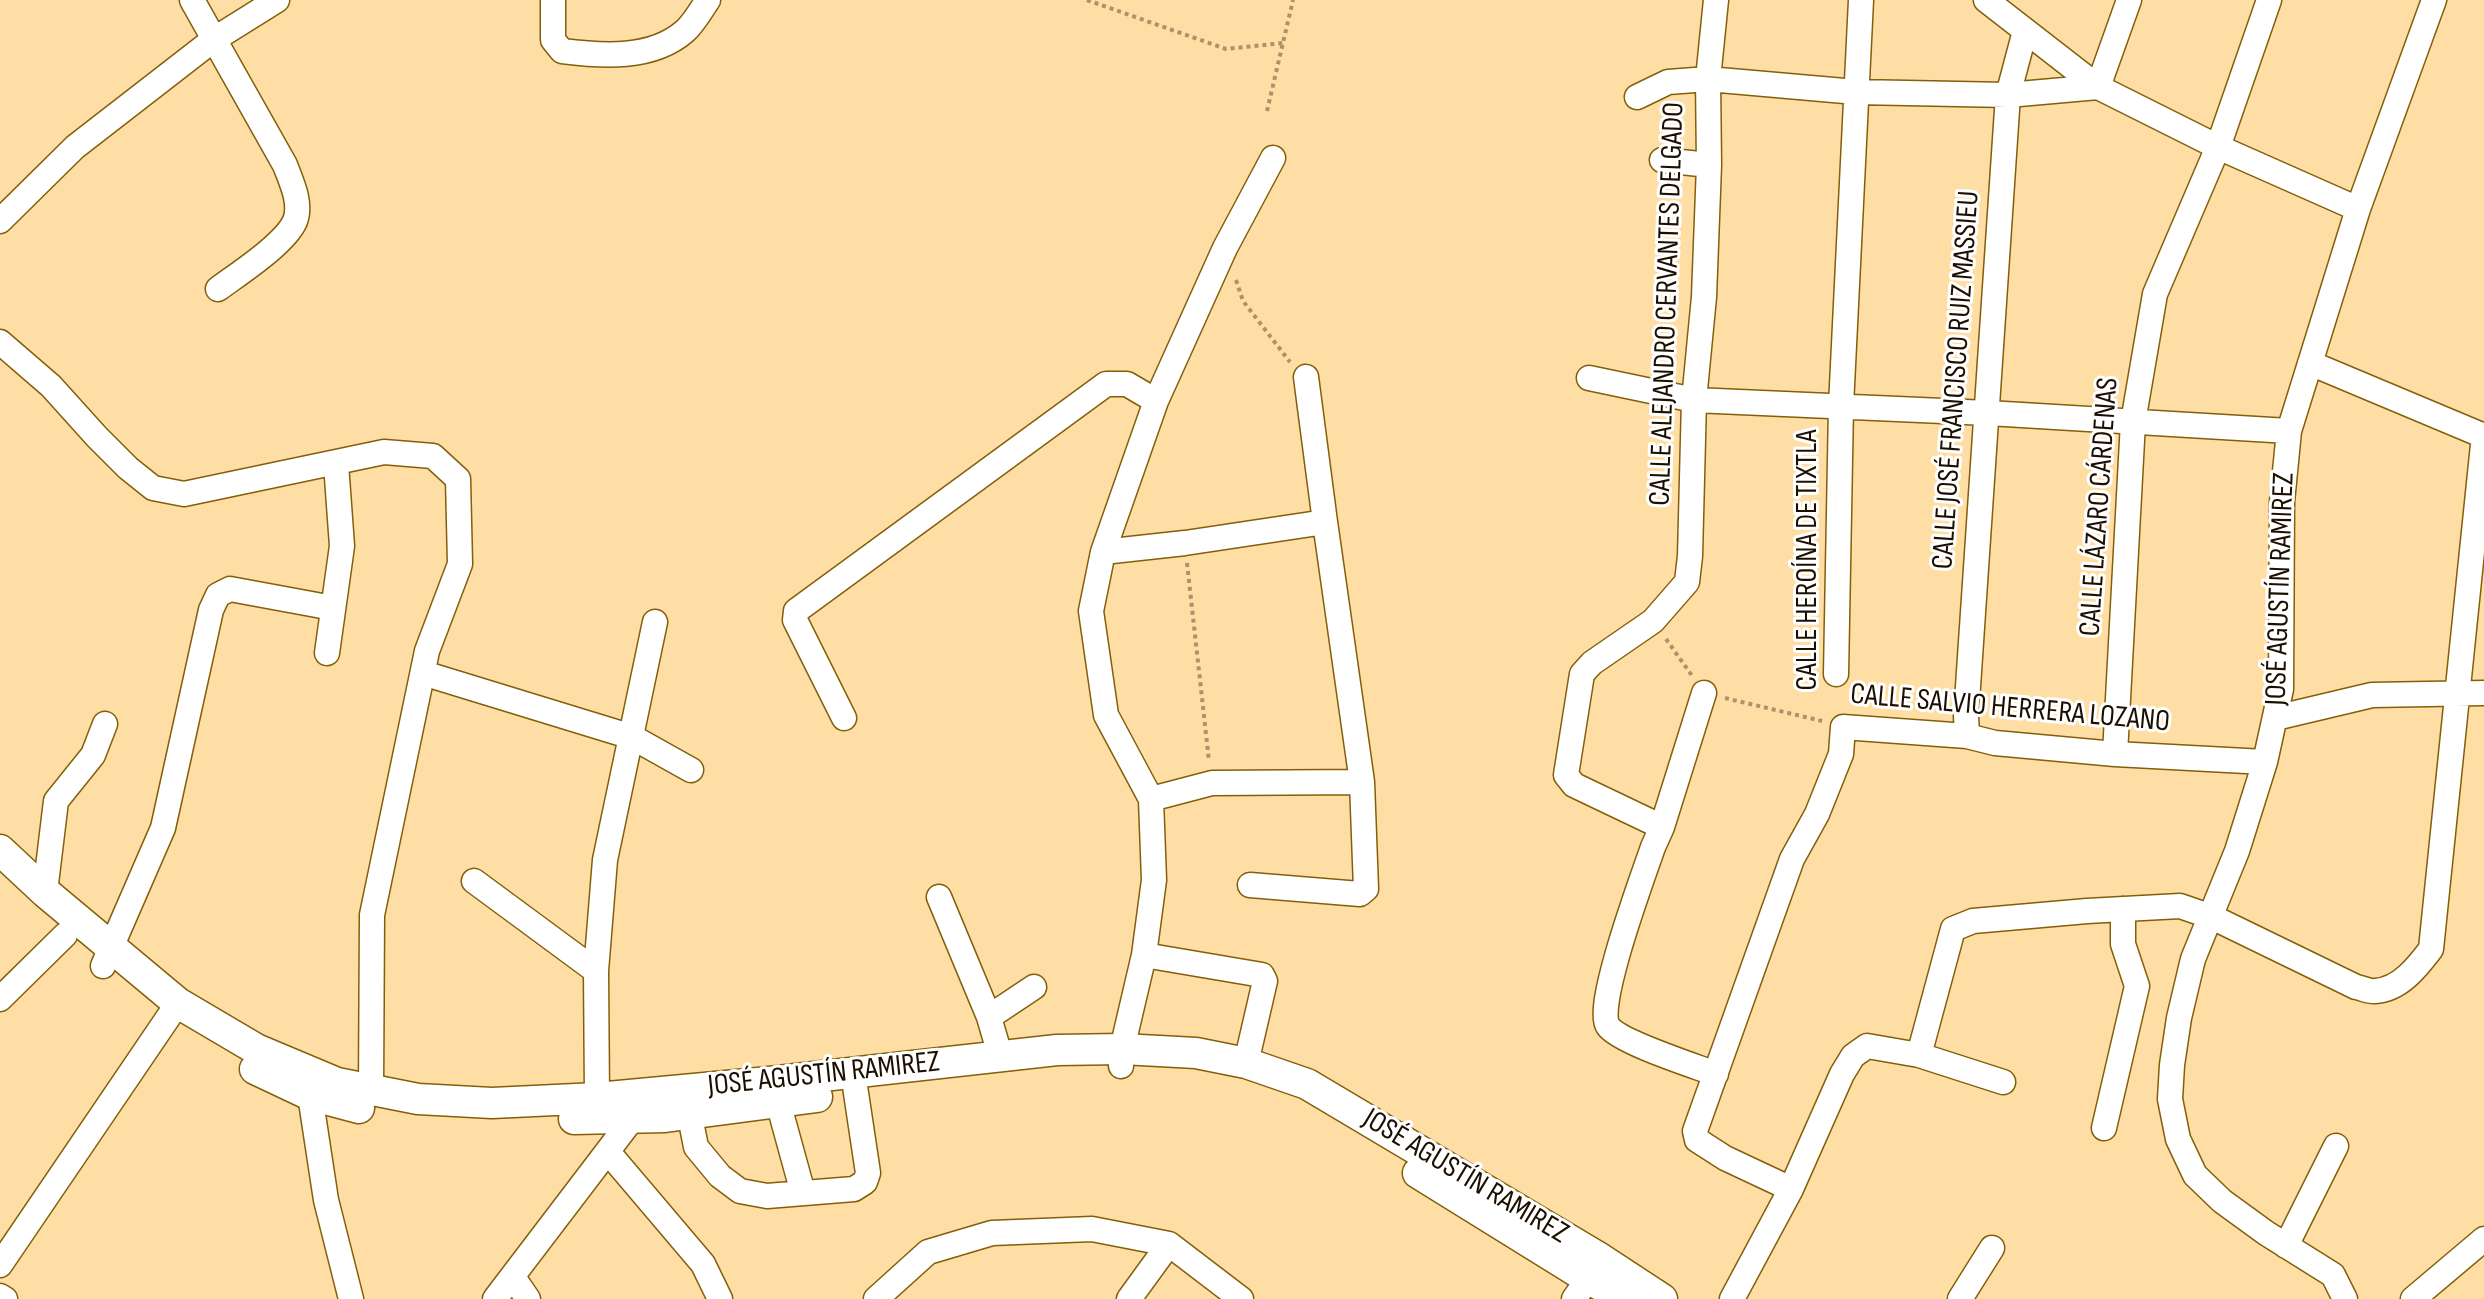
<!DOCTYPE html>
<meta charset="utf-8">
<style>
body{margin:0}
canvas{display:block;background:#ffdea5}
</style>
<canvas width="2484" height="1299"></canvas>
<script>
const ctx = document.querySelector('canvas').getContext('2d');
ctx.lineJoin = 'round';
function strokePath(path, color, width, dash) {
  ctx.strokeStyle = color;
  ctx.lineWidth = width;
  ctx.lineCap = dash ? 'butt' : 'round';
  ctx.setLineDash(dash || []);
  ctx.stroke(path);
}
function drawText(font, color, halo, rows, align = 'center') {
  ctx.font = font + ' "Sofia Sans Condensed",sans-serif';
  ctx.lineWidth = 6;
  ctx.setLineDash([]);
  ctx.textBaseline = 'middle';
  ctx.strokeStyle = halo;
  ctx.fillStyle = color;
  for (const [text, x, y, turn = 0] of rows) {
    ctx.save();
    ctx.translate(x, y);
    ctx.rotate((+turn || 0) * Math.PI / 180);
    ctx.textAlign = isNaN(turn) ? turn : align;
    if (halo) ctx.strokeText(text, 0, 0);
    ctx.fillText(text, 0, 0);
    ctx.restore();
  }
}
const path = new Path2D(`
 M1087,0L1226,49L1283,43
 M1267,111L1293,0
 M1236,280L1243,301L1290,362
 M1187,563L1209,761
 M1666,639L1693,677
 M1725,698L1822,721`);
const minor = new Path2D(`
 M192,0L285,165C291,181 302,203 295,221C285,244 238,274 218,289
 M553,0V40L562,51C602,56 652,60 685,31C694,23 701,10 708,0
 M1986,0L2098,87L2218,147L2358,209
 M1637,97L1668,82L1708,79L1856,92L2008,95L2098,87L2129,0
 M1662,160L1709,165
 M0,221L75,147L213,40L277,0
 M0,342L51,386L97,437L128,468L153,488L184,494L384,452L433,456L458,479L460,564L427,651L372,915L371,1090
 M2310,363L2484,436
 M1306,377L1325,522
 M1589,378L1694,400L1988,413L2289,431
 M1103,552L1185,543L1325,522L1362,782L1366,889L1360,894L1250,885
 M327,653L342,546L336,464
 M423,673L632,737L691,770
 M1836,674L1841,406L1861,0
 M1704,693L1662,827L1653,847C1644,874 1594,1007 1608,1026C1619,1042 1695,1066 1716,1074
 M844,718L795,620L796,611L1106,384H1127L1156,401
 M2275,718L2372,695L2484,693
 M1967,736L1966,716L2008,95L2025,31
 M2115,754L2133,422L2155,294L2218,147L2269,0
 M1151,799L1212,783L1362,782
 M1662,827L1574,785L1566,775L1582,674L1592,663L1653,621L1687,582L1690,556L1694,400L1704,297L1709,165L1708,79L1716,0
 M474,881L596,971
 M45,892L56,801L93,755L105,724
 M939,897L989,1017L1000,1055
 M1144,955L1262,975L1265,981L1246,1063
 M103,966L163,828L211,610L218,595L230,589L333,608
 M0,999L65,935
 M989,1017L1034,987
 M1919,1055L1953,929L1973,921L2087,911L2180,906L2212,917L2356,987C2362,988 2370,992 2375,991C2400,990 2418,966 2431,949L2484,435
 M1121,1066L1122,1049L1144,955L1154,880L1151,799L1106,715L1091,611L1103,552L1156,401L1225,248L1273,158
 M772,1089L778,1102L803,1193
 M310,1095L326,1200L351,1299
 M686,1096L696,1147L720,1176L740,1191L767,1196L854,1189L865,1182L868,1173L853,1073
 M597,1098L596,971L605,860L655,622
 M2104,1128L2137,986L2123,944V909
 M608,1152L703,1264L720,1299
 M1791,1189L1725,1158L1697,1140L1695,1131L1792,859L1817,814L1841,754L1843,727L1967,736L1995,743L2115,754L2265,762
 M2286,1246L2336,1146
 M0,1265L178,1003
 M513,1277L528,1299
 M0,1296L5,1299
 M495,1299L642,1106
 M876,1299L928,1252L992,1233L1092,1229L1169,1244L1241,1299
 M1129,1299L1169,1244
 M1574,1299L1598,1265
 M1732,1299L1791,1189L1842,1074L1853,1056L1867,1046L1919,1055L2003,1082
 M1960,1299L1992,1248
 M2345,1299L2333,1275L2266,1233L2222,1201L2195,1175L2178,1139L2170,1099L2172,1065L2179,1018L2193,959L2237,851L2265,762L2281,689L2282,502L2289,431L2358,209L2434,0
 M2413,1299L2484,1239`);
const major = new Path2D(`
 M0,850L45,892L178,1003L256,1049L337,1083L418,1099L492,1103L597,1098L769,1082L1057,1050L1122,1049L1196,1053L1246,1063L1307,1084L1601,1259L1662,1299
 M255,1069L310,1095L359,1108
 M574,1119L665,1117L817,1097
 M1418,1173L1589,1279L1626,1299`);
const streetNames = [
 ["CALLE ALEJANDRO CERVANTES DELGADO",1668,304,-88],
 ["CALLE JOSÉ FRANCISCO RUIZ MASSIEU",1957,380,-86],
 ["CALLE LÁZARO CÁRDENAS",2100,507,-86],
 ["CALLE HEROÍNA DE TIXTLA",1808,560,-90],
 ["JOSÉ AGUSTÍN RAMIREZ",2281,589,-88],
 ["CALLE SALVIO HERRERA LOZANO",2010,709,5],
 ["JOSÉ AGUSTÍN RAMIREZ",824,1075,-6],
 ["JOSÉ AGUSTÍN RAMIREZ",1465,1177,31]
];
strokePath(minor, '#835f09', 27);
strokePath(major, '#835f09', 33);
strokePath(path, '#ab9268', 4, [4, 4]);
strokePath(minor, '#fff', 24);
strokePath(major, '#fff', 30);
drawText('30px', '#1a0f00', '#fff', streetNames);
</script>
